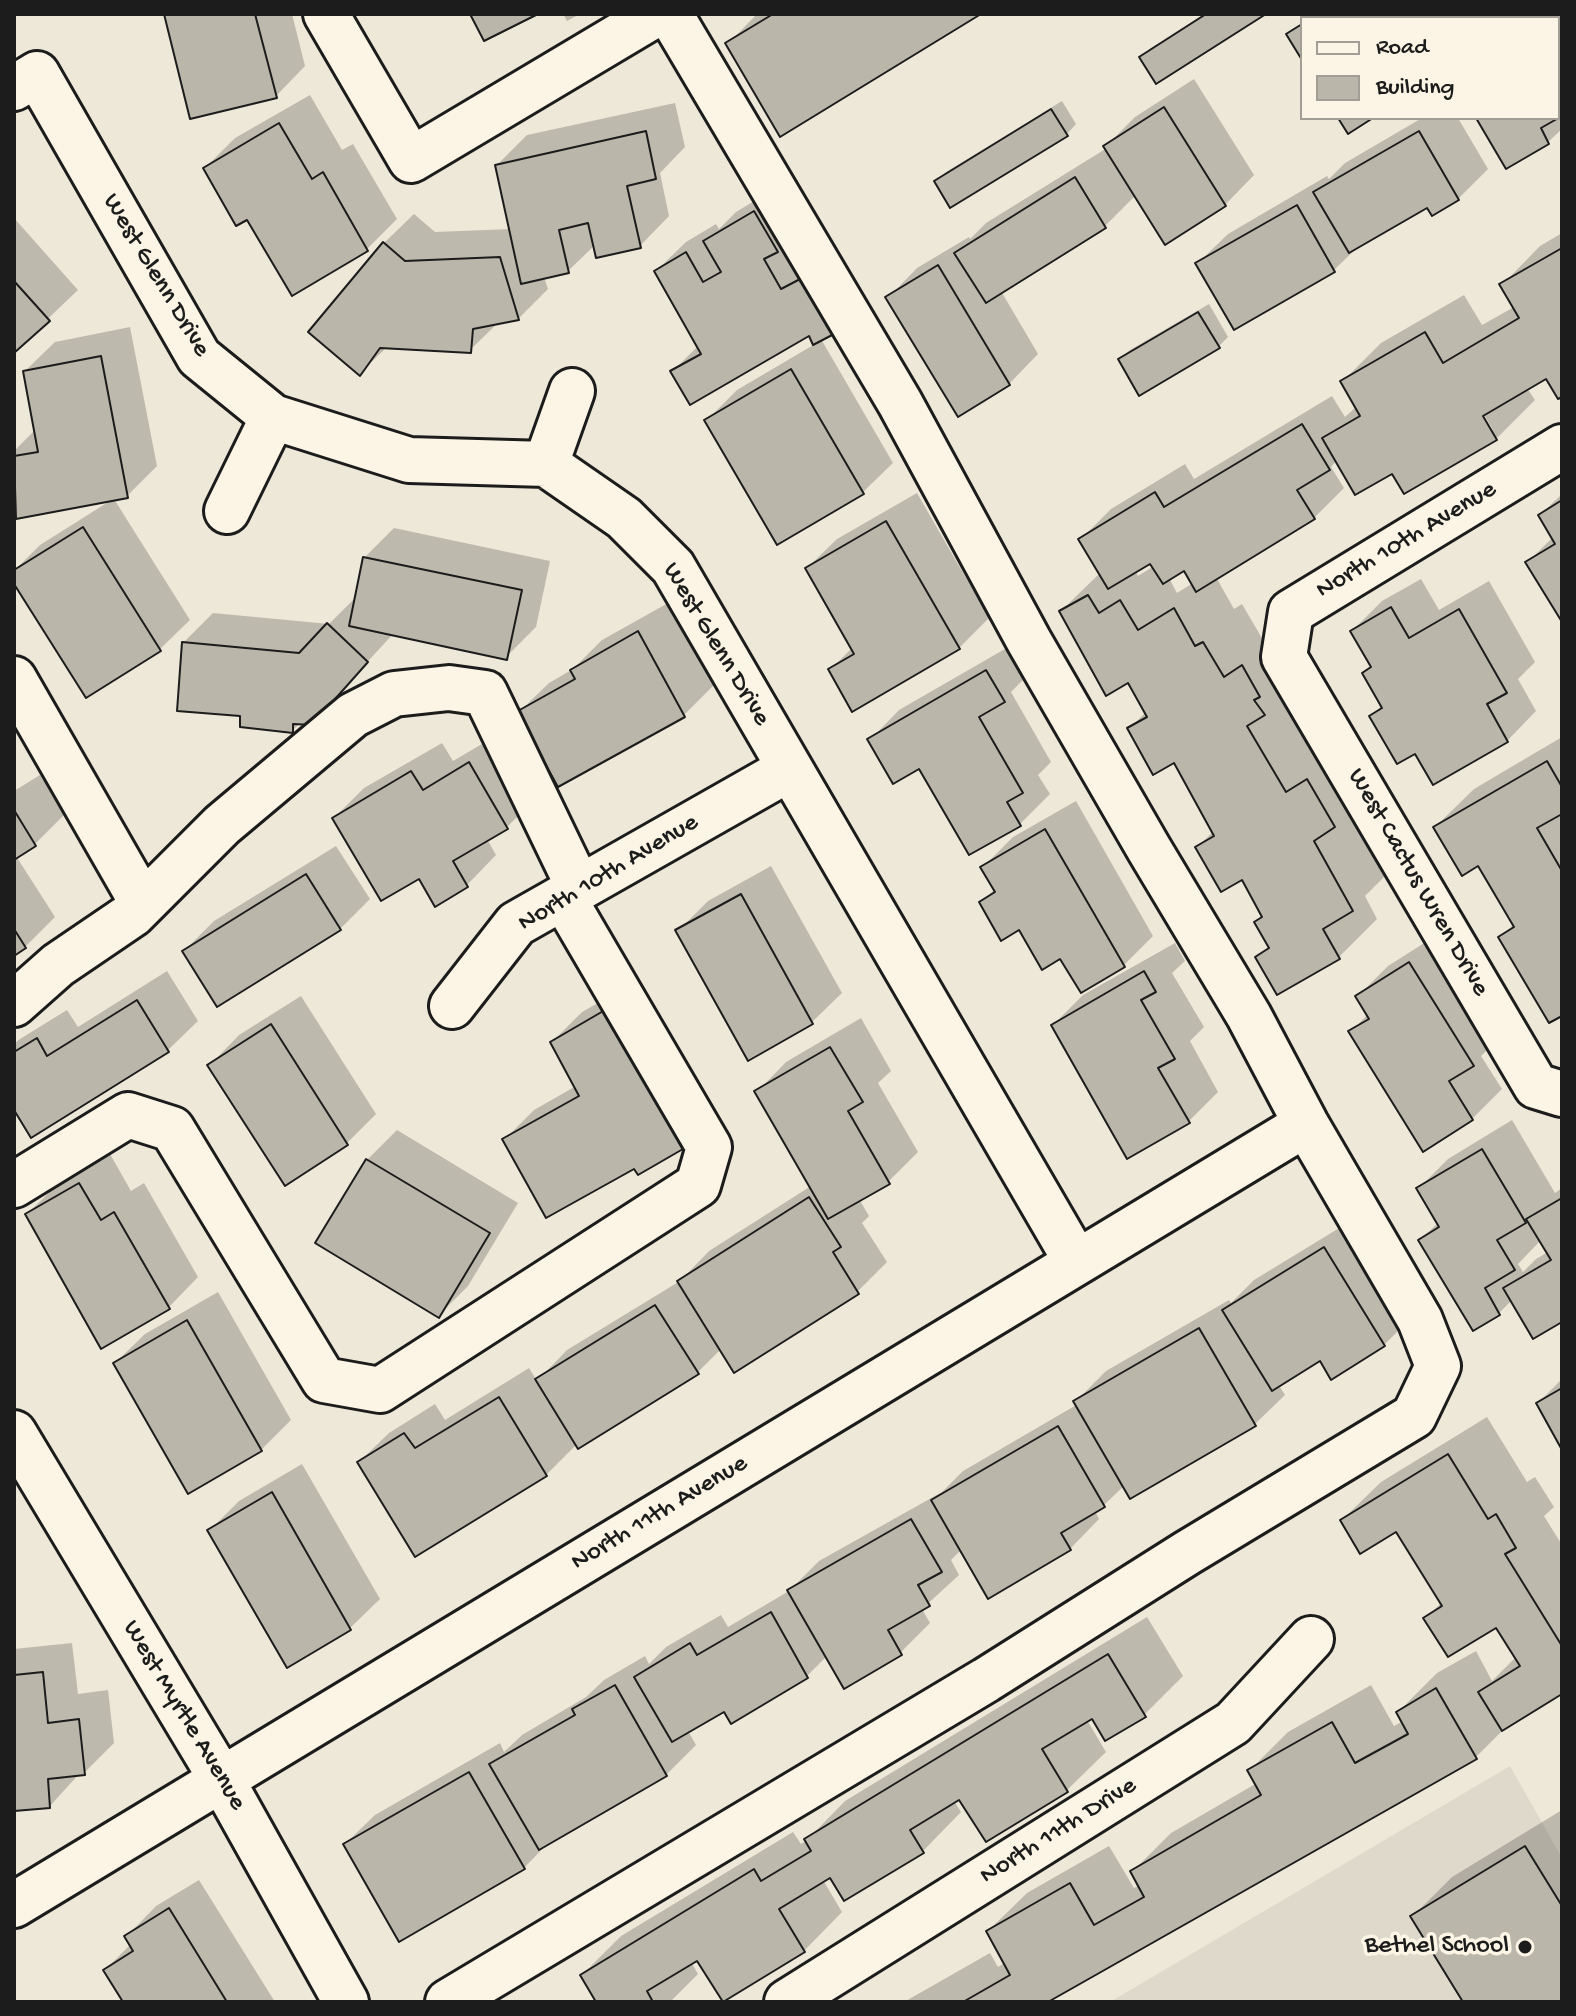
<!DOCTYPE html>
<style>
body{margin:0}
#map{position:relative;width:1576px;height:2016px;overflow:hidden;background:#eee8d9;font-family:"Gochi Hand",sans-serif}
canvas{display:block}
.frame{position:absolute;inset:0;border:16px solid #1c1c1c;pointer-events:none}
.legend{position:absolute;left:1300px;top:16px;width:260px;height:104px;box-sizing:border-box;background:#fcf5e5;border:2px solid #a29e95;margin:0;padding:10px 14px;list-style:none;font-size:24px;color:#1c1c1c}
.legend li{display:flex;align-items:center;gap:16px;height:40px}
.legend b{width:40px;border:2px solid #a29e95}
</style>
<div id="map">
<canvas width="1576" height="2016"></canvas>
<div class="frame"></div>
<ul class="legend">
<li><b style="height:10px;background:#fcf5e5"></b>Road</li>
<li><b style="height:22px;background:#bab6aa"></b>Building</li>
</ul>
</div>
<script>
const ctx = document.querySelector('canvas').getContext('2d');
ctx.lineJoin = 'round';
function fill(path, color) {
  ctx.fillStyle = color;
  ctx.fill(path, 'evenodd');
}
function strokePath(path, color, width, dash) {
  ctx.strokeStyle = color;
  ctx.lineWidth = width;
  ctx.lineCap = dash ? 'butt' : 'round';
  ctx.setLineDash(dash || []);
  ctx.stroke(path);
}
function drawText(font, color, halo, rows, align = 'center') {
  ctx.font = font + ' "Gochi Hand",sans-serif';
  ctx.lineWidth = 7;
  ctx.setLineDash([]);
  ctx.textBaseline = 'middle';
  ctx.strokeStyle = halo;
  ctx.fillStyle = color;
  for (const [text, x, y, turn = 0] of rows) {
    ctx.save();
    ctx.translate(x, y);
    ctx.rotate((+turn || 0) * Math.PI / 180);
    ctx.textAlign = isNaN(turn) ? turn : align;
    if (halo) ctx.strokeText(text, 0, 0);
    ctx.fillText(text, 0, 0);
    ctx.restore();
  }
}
const built = new Path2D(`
 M1510,1766L1562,1858V2002H1110Z`);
const shadow = new Path2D(`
 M166,14H292L305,66L276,96Z
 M563,14H580L567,21Z
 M757,14H977L728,44Z
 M1204,14H1262L1141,57L1151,48Z
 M1309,14H1489L1491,18H1305Z
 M1562,40V129L1548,142L1506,166L1478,118H1558V42Z
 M1194,79L1254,175L1225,205L1136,195L1105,226L1001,291L1038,354L1009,384L888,298L917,268L969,237L970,239L986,223L1107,148L1106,146L1135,117Z
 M310,95L342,150L353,144L397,219L367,249L292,293L248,217L205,168L235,138Z
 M1062,101L1076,124L1067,134L951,206L936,182L946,172Z
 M675,103L685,147L660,173L669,216L640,246L595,245L568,271L544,277L548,289L518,319L499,322L470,350L387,347L360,373L384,243L414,214L435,232L511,229L497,165L527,135Z
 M1422,118H1458L1488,169L1458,199L1428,205L1361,244L1334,270L1235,327L1198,263L1228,234L1327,176L1329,179L1345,163Z
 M784,183L812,261L834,248L864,301L821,339L893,463L863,492L707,420L737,390L815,344L809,333L673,371L698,346L656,271L686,242L716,224L719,229L736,212Z
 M14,218L78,290L14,351Z
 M1562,233V395L1547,376L1527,388L1535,400L1496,439L1392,471L1337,460L1331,467L1344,488L1314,518L1216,577L1234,609L1242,604L1263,640L1281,628L1390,871L1365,896L1377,919L1339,957H1258L1270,946L1256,922L1263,915L1242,877L1197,847L1214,831L1174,760L1129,729L1146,712L1129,680L1061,611L1101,572L1081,539L1111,509L1185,464L1194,479L1332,396L1345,417L1357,406L1342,382L1381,343L1464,295L1482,325L1514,307L1502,285L1540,246ZM1479,406L1493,430H1488ZM1151,561L1154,566L1138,576L1135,570ZM1184,568L1193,583L1177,593L1169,578Z
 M1209,304L1228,337L1218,347L1120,359L1130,350Z
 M130,327L157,466L127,496L114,499L190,620L160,649L14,580V571L40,545L113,499L17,517L14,501V451L36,429L25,371L55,342Z
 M917,493L989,618L959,648L831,669L853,647L807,568L837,539Z
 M1562,494V619L1527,563L1553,537L1540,515Z
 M394,528L550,561L536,627L506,657L394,633L311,723L301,722L292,731L242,714L184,642L213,613L329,624L357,596L364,558Z
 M1421,579L1439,610L1489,581L1535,662L1518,679L1536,711L1507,741L1416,751L1372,716L1382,705L1364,673L1372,665L1352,631L1382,601Z
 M668,603L714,685L684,715L519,712L549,683L573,669L602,640Z
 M1017,642L1033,670L1011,692L1051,762L1038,775L1050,794L1020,824L870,740L899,710Z
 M499,734L537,797L507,827L487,839L496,855L467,885L420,876L334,818L364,788L442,743L453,761Z
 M1562,737V1014L1501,937L1514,924L1479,863L1435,827L1474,789Z
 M40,775L65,814L35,844L16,856L55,917L25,947L14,954V791Z
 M1076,801L1153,936L1124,965L1019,928L981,902L995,889L983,867L1013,837Z
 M336,846L370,899L340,929L184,951L214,921Z
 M771,866L842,993L812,1022L749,1058L678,931L708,901Z
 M1440,933L1503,1034L1481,1056L1502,1089L1472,1119L1351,1032L1368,1014L1358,996L1388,966Z
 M1175,943L1185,961L1172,973L1204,1027L1190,1041L1218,1092L1189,1121L1053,1025L1083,995Z
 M167,971L198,1021L168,1050L14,1107V1044L20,1039L67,1010L78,1027Z
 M635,982L712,1117L682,1147L638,1172L635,1166L504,1140L534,1110L576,1086L552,1042L582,1012Z
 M301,996L376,1114L346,1144L210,1065L239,1035Z
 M861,1018L891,1071L878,1083L918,1152L888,1182L859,1199L869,1216L862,1223L887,1262L857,1292L722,1348L697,1373L577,1444L546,1475L416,1554L359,1462L389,1433L435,1404L445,1420L529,1368L537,1381L567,1350L680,1281L709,1251L811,1186L757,1092L786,1062Z
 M1512,1120L1555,1193L1562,1188V1320L1512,1300L1499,1313L1473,1329L1420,1240L1439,1222L1419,1188L1448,1159ZM1541,1240L1548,1252L1536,1259L1523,1272L1518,1264Z
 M397,1130L518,1203L468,1286L438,1316L367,1160Z
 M110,1154L131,1191L144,1183L198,1277L169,1307L27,1214L57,1185Z
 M1354,1219L1414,1315L1384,1345L1320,1358L1278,1384L1285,1395L1255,1424L1125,1485L1104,1505L1095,1511L1099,1519L1070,1549H962L951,1560L959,1575L922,1609L930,1623L900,1653L827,1656L807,1676L732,1721L725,1709L688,1731L696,1745L666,1775L550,1841L524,1868L345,1844L375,1815L500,1743L504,1752L522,1735L586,1697L604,1680L645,1656L649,1664L666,1647L721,1615L728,1627L789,1591L819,1561L942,1492L963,1471L1078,1404L1076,1401L1106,1371L1229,1300L1231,1303L1254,1280Z
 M218,1292L291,1420L261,1450L115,1363L145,1334Z
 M1562,1379V1446L1538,1403Z
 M1487,1417L1527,1482L1535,1477L1554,1507L1544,1516L1562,1545V1692L1510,1723L1475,1758L1044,2002H904L990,1953L998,1967L1006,1962L988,1931L1027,1893L1109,1846L1134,1888L1140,1885L1132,1872L1171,1833L1257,1783L1250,1770L1288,1732L1371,1685L1394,1726L1403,1721L1398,1712L1437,1673L1476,1651L1492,1681L1516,1657L1496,1625L1426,1618L1442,1602L1397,1529L1342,1520L1381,1482Z
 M302,1464L380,1599L350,1628L287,1665L209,1531L239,1501Z
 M1147,1617L1183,1676L1144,1715L1093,1717L1087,1720L1106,1752L1067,1790L960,1797L954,1801L961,1812L923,1851L831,1876L823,1880L842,1912L804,1951L697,1958L691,1962L698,1974L670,2002H599L582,1975L621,1936L793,1832L801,1844L807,1840L845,1801Z
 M72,1643L78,1694L108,1690L114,1743L84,1773L79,1774L50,1806L14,1809V1649Z
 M1562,1810V2002H1465L1413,1916L1452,1877Z
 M199,1880L275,2002H125L105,1970L131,1944L127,1936L156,1906Z`);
const building = new Path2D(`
 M164,14H255L277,98L190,119Z
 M470,14H538L484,41Z
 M773,14H981L780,137L725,43Z
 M1206,14H1266L1156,84L1139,57Z
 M1318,14H1356L1358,18H1312Z
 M1378,14H1457L1459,18H1380Z
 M1302,24V60L1286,34Z
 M1558,59L1562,66V116L1541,128L1549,144L1506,169L1476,118H1558Z
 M1164,107L1226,206L1165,245L1103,146Z
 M1051,109L1068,136L950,208L934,181Z
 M1338,118H1373L1348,134Z
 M279,123L312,179L323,172L368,251L292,296L247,220L236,226L203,168Z
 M646,131L656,179L627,186L641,248L596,258L588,223L559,230L569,273L521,284L495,165Z
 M1419,131L1459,200L1432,216L1427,208L1349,253L1313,192Z
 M1075,177L1106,228L986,303L954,253Z
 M1297,205L1335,272L1234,330L1195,263Z
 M754,211L778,252L764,259L781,289L804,277L836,333L813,345L809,336L690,405L670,371L701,354L654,271L686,252L703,282L721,272L703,241Z
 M383,242L405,261L500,257L519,320L473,329L471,353L380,348L360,376L308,332Z
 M1562,248V397L1558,399L1546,379L1483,416L1497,440L1404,494L1392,474L1355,495L1322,438L1360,416L1340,381L1425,332L1443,363L1519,318L1499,284Z
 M938,265L1010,385L958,417L885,297Z
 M14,281L50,321L14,353Z
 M1198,312L1220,348L1139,396L1118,359Z
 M101,356L128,498L16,519L14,456L38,452L23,371Z
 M791,369L864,494L777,545L704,420Z
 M1302,424L1330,470L1297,490L1315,519L1196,592L1184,571L1163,584L1150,564L1108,589L1078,539L1155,492L1164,507Z
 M1562,500V622L1525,562L1555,544L1538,515Z
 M886,521L960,649L852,712L828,669L854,654L805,568Z
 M83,527L161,651L86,698L14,584V570Z
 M363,557L522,590L507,660L349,626Z
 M1088,595L1099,613L1120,600L1138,630L1174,608L1195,646L1203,642L1224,677L1242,665L1260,697L1254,700L1265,715L1247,726L1286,792L1307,779L1335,827L1314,841L1353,911L1323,929L1340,959L1277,995L1255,957L1269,948L1254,922L1262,917L1242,880L1221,892L1195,847L1214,836L1174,763L1153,775L1127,728L1147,717L1128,683L1106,696L1059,611Z
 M1391,607L1409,638L1459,609L1507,693L1487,704L1508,742L1433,785L1415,754L1397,764L1369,716L1382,708L1362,673L1371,667L1350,631Z
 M327,623L368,662L312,725L293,724V733L240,727V716L177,711L182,642L299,653Z
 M638,631L685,717L558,787L516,712L575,679L570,670Z
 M986,670L1005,702L979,717L1023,793L1007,802L1021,826L969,855L919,769L893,784L867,739Z
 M1547,761L1562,787V814L1537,828L1562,871V1016L1549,1023L1498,937L1514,927L1478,866L1462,876L1433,827Z
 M469,762L508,829L453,861L468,887L435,907L419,879L381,901L332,818L411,771L423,790Z
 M14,810L36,846L14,860Z
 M1045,829L1125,967L1081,993L1060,959L1042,970L1019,930L1001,941L979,902L995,892L980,867Z
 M306,874L341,930L217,1007L182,951Z
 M741,894L813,1024L748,1061L675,930Z
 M14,929L26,948L14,956Z
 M1409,962L1474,1066L1449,1081L1473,1120L1423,1152L1348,1031L1369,1019L1355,996Z
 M1144,971L1156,992L1141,1000L1175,1059L1158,1068L1190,1123L1127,1159L1051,1025Z
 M137,1000L169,1052L31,1138L14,1110V1052L37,1038L47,1056Z
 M605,1010L683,1149L638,1175L634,1169L546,1218L502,1139L579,1096L550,1042Z
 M271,1024L348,1145L285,1186L207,1065Z
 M830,1047L863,1102L848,1111L890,1184L828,1219L754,1091Z
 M1482,1149L1526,1223L1497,1240L1515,1270L1485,1288L1500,1315L1473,1331L1418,1240L1439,1227L1416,1188Z
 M366,1159L490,1233L439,1318L315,1243Z
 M79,1183L101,1220L114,1212L170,1309L101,1349L25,1214Z
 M809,1197L841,1247L833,1252L859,1294L734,1373L677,1281Z
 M1562,1198V1322L1533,1339L1503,1288L1551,1260L1526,1219Z
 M1324,1247L1385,1346L1331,1380L1320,1361L1272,1391L1222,1310Z
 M655,1305L699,1374L578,1449L535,1379Z
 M187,1320L262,1451L188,1494L113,1363Z
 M1199,1328L1256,1426L1130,1499L1073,1401Z
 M1562,1388V1450L1536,1403Z
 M499,1397L547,1476L415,1557L357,1462L404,1433L415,1448Z
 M1058,1426L1105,1507L1061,1533L1071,1550L988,1599L931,1500Z
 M1448,1454L1488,1519L1496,1514L1516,1548L1505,1554L1562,1646V1694L1502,1731L1478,1692L1520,1666L1496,1628L1448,1657L1423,1618L1442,1606L1396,1532L1360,1554L1340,1520Z
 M272,1492L351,1630L287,1668L207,1530Z
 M911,1519L942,1572L918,1585L930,1606L888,1630L902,1655L844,1689L787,1590Z
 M771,1612L808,1678L731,1724L724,1712L672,1742L634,1677L690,1643L697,1655Z
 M1108,1654L1146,1717L1105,1741L1092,1719L1042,1749L1068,1792L986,1842L959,1800L910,1830L924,1853L844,1901L830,1878L779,1909L805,1952L723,2002L697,1961L647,1991L653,2002H596L580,1975L754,1869L761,1881L811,1851L804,1839Z
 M43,1672L48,1723L79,1719L85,1775L48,1779L50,1808L14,1811V1675Z
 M615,1685L667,1776L539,1850L489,1764L575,1715L572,1709Z
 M1436,1688L1477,1759L1048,2002H963L1010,1975L986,1931L1070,1883L1094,1925L1144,1897L1130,1871L1261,1795L1247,1770L1332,1722L1355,1763L1408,1734L1396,1712Z
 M469,1772L525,1869L399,1942L343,1844Z
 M1525,1846L1562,1906V2002H1463L1410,1916Z
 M169,1908L227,2002H123L103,1970L133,1951L124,1936Z`);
const minor = new Path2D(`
 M326,14L411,160L656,14
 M14,88L37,74L199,357L273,417L409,460L546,464L624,518L673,567L1076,1261
 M1562,447L1291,612L1284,657L1536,1086L1562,1094
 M546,464L572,391
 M227,511L273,417
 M14,679L143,904
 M14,1004L58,965L133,914L222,825L353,715L394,694L449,688L485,693L579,888
 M452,1006L516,924L789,769
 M14,1185L128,1115L172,1129L324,1380L380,1390L698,1185L709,1147L563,897
 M14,1433L222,1780L346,2002
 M14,1905L1306,1124
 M448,2002L986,1680L1187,1553L1414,1416L1438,1366L1420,1320L1306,1124L1249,1016L1149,849L1029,641L900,403L670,14
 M787,2002L1233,1723L1311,1639`);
const markers = [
 [1525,1947,8,"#1c1c1c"]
];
const streetNames = [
 ["West Glenn Drive",155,276,59],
 ["North 10th Avenue",1407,541,-31],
 ["West Glenn Drive",715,645,59],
 ["North 10th Avenue",609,874,-31],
 ["West Cactus Wren Drive",1417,883,60],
 ["North 11th Avenue",660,1514,-31],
 ["West Myrtle Avenue",183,1716,59],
 ["North 11th Drive",1059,1832,-32]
];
const poiNames = [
 ["Bethel School",1509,1947]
];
fill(built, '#ded9cb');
fill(shadow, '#0003');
fill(building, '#bab6aa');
strokePath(building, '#1c1c1c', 2);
strokePath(minor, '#1c1c1c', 50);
strokePath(minor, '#fcf5e5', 44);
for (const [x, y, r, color] of markers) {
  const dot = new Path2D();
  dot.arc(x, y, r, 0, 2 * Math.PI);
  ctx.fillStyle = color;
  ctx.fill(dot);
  strokePath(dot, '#fcf5e5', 3);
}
drawText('26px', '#1c1c1c', '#fcf5e5', streetNames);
drawText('26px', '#1c1c1c', '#fcf5e5', poiNames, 'right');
</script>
